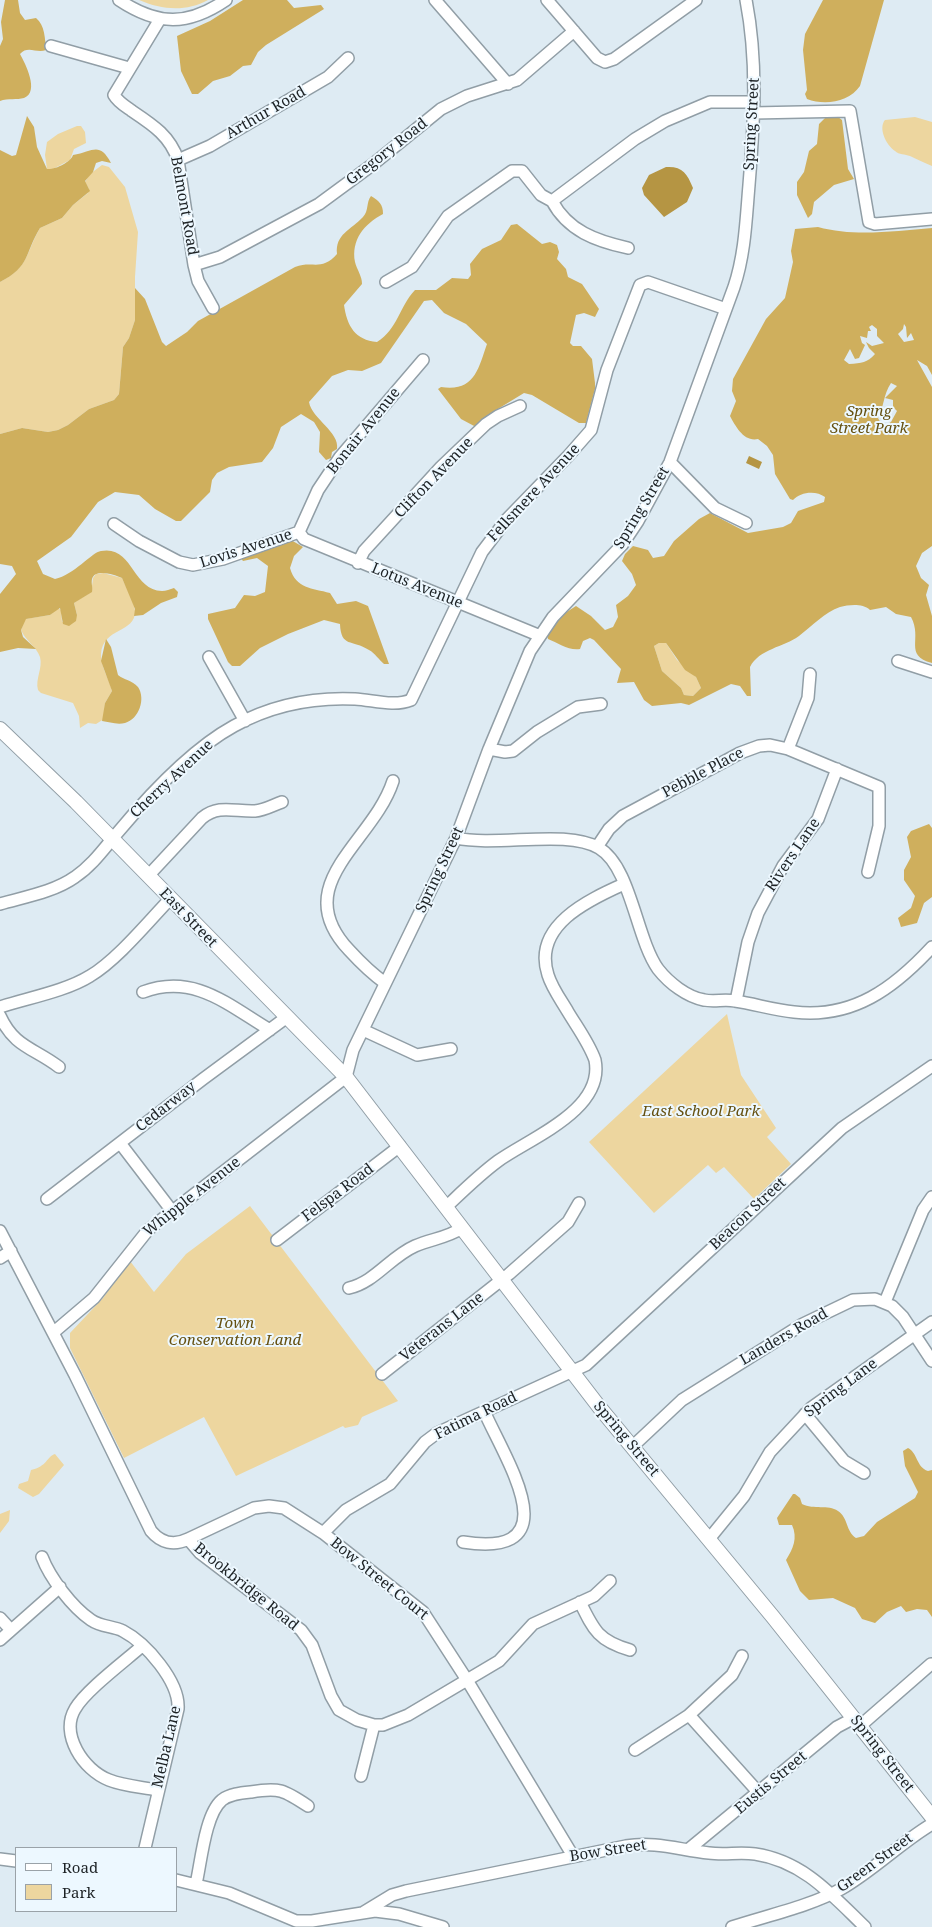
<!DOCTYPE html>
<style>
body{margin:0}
#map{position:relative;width:932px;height:1927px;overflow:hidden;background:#deebf3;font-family:"Noto Serif",serif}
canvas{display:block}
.legend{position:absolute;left:15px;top:1847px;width:162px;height:65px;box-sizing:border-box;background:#edf8ff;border:1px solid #9aa2a8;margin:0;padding:6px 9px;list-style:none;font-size:15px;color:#1d2225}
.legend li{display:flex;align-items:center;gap:10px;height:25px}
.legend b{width:25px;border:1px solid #9aa2a8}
</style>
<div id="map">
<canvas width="932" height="1927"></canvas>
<ul class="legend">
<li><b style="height:6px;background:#fff"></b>Road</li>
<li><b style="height:14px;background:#edd69f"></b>Park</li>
</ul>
</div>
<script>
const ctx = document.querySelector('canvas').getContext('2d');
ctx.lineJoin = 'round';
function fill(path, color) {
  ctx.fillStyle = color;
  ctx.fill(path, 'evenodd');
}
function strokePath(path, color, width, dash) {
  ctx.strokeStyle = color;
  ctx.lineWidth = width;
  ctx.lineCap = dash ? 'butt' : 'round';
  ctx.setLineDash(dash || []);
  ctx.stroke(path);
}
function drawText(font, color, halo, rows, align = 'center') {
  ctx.font = font + ' "Noto Serif",serif';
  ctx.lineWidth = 4;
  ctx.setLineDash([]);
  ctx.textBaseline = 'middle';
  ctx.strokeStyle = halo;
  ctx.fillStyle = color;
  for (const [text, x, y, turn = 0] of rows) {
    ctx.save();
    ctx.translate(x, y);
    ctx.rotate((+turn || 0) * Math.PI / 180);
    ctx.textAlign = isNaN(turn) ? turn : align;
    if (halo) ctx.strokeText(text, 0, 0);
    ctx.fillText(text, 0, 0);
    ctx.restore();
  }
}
const green = new Path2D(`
 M139,0H208C186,12 162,10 139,0Z
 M915,117L932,122V166C924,163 917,159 910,156C905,154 899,155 895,151C886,145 878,128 885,120Z
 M77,126H81L85,132L86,143L74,149L70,160L51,170L47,169L45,155L47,142L58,134Z
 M102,165L109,167L125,187L138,232L135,277V320L129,338L123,347L119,394L114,400L89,409L68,425L58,430L48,432L22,428L0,434V282C30,266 25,254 40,228L62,218L73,205L88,193L89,189L85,182L90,174Z
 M103,573L122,578C126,588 134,599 135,611C136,633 103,627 101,654C101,668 109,678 112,691L105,703L104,719L96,724L88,723L80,728L79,716L73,703L41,693L38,690C35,679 43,668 40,657C36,646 25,640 21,630L25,619L50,615L58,608L61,610L62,622L77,615L74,603C88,592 91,598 93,578L96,574Z
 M659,643H666L677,660L696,677L701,688L693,696L684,695L681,688L662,671L654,646Z
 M727,1014L741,1075L776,1128L767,1137L791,1164L754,1199L724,1167L716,1173L708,1165L654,1213L589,1142Z
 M250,1206L398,1401L362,1417L358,1425L345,1428L343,1426L236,1476L204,1417L124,1458L70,1348V1333L103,1298L130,1261L154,1292L186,1254Z
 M55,1454L64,1465L39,1494L33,1497L18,1488L19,1484L28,1481L31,1470C47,1467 47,1456 55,1454Z
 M10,1510L9,1521L0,1533V1514Z`);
const forest = new Path2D(`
 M5,0H18L20,13L25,20L36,18C45,25 45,39 46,50C37,54 28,45 20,54C25,63 40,92 24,98C17,100 8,98 0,101V46L3,39L1,22Z
 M243,0H287L294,8L321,5L324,9L266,45L258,52L251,65L243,66L230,76L213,81L198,94H192L181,71L177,36L210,21Z
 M823,0H884L860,86C849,102 825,106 807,99L805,94L807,90L803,50L805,34Z
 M27,116L34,127L37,147L47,169C55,170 71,162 73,155C93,152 99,141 111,163L102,161L96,163L93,172L85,181L90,191L73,205L62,218L40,228C24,254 31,266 0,282V150L12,156L16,155Z
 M826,117H838L842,120L848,169L854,179L834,185L814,202L812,214L808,218L797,195V182L804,172L809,151L817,144L819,124Z
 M371,196C379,201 383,204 383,214C364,224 351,240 355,262C357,270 362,276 362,284L344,305C347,326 355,340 377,342C398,329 399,307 415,290H436L452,278L468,279L471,275L470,264L482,249L501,240L511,225L517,224L542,244L550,242L557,245L559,252L557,259L566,269L568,277L582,284L599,309L595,317L584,313L576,315L570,343L573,346H581L592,359L595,383V389L586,423H579L532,395L524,393L488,415L476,427L461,419L438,389L441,387C474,392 478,370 487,344L466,324L444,313L432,300L424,301L381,363L362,371L348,370L332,376L309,402C312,419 340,432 337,449L332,452L331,458L326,460L319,452L320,432L314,422L301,414L281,427L273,448L262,462L229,467L217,473L212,480L210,492L181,521H176L155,509L139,495L115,492L98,502L71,537L37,561L43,574L55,579C74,575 92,552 101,551C133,545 132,590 162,591C166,591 170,589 174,588L178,592L177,597L161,603L143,615L134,616L135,609L122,578C115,575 95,568 92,579C91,584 93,587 92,592L74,603L77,615L76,621L69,626L63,624L60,608L50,615L26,619L21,630L23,637L36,649L18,648L0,652V594L16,574L12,566L0,564V434L22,428L48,432L58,430L68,425L89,409L114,400L119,394L123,347L129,338L135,320V288L145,299L162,342L166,346L187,332L198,321L295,267C313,260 321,272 337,254C335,234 351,230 363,217C369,211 366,202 371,196Z
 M818,227C854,237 895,231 932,228V375L927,366L917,360L932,387V546L922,553L916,566L921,578L929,585L926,595L932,616V663C903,655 923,639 911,617L896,614L886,607L870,610C862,603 849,605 840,607C825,612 812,626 799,636C784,647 759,649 750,667L751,696H747L740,686L731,684L689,705L681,703L652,706L644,700L634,682L617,683L621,669L594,640L590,638L583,641L580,649C569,651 558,643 548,639L547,635L562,615L576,606L591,616L605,630L613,627L618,617L616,605L628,596L636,585L632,574L622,561L625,554L633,546L648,550L653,558L664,556L674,541L699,519L710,513L748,533L783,527L791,523L798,511L824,502L825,497C816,490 800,492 793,500L790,499L775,474L773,455L767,446L758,439C744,442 736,427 730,416L736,401L732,391L733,379L766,319L785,298L793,262L791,251L795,229ZM904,324L906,327L907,338L911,333L914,340L904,342L898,334L903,329ZM872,325L877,329V336L884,343L872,346L866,342L869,348L875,354C867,363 862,363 849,364L844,360L850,349L855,359L859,358L865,345L862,343L860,336L867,338L868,331H871L869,327ZM891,383L897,386L885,398L893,400V407L897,411L891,422L883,427L878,418C884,407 883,395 891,383ZM659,643H666L685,670L696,677L701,688L693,696L684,695L681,688L662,671L654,646Z
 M291,540L303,547L294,556L290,568C296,589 312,588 330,593L337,604L356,601L368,606L389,664H384C379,660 375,653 369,650C352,639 341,648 340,624L324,620L288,634L260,648L240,666H232L228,662L208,619V614L235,608L244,595L255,596L265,592L268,566L257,558L243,561L240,557Z
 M106,639L111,647L118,675C124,680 132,680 138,687C146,699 139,719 125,723C117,725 109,722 102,721L105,703L112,691L101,661Z
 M929,824L932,828V897L924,903L917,923L901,927L898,918L911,908L915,896L904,880V870L911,857L907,837L911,831Z
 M908,1448C918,1453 916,1467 928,1471L932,1470V1617L927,1610L917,1609L906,1612L901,1606L887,1612L875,1623L862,1619L855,1608L833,1598L809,1600L800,1591L786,1560C793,1549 798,1538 792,1525H779L777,1518L793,1494H795L800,1498L802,1504C814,1510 828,1504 838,1511C848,1517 846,1532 856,1538L864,1536L877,1522L915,1498L918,1492L905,1466L903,1451Z`);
const water = new Path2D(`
 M666,167C682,166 687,173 693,188L687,202L664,217L644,195L642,188L649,175Z
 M749,456L762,462L759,469L746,463Z`);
const minor = new Path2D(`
 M119,0C158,26 188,26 226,0
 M435,0L508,84
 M547,0L597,58L605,62L614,59L696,0
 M160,19L114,95C118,102 125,106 132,111C153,125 170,136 178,160L194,265L198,281L213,308
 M51,46L129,68
 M753,113L850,111L869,222L875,224L932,219
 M178,160L210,146L328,77L348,58
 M552,201C568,231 596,241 628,248
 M194,265L220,257L319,204L372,165L441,109L467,96L517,80L574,31
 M386,282L412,267L448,216L512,171H522L541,195L552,201L635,139L665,121L710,102H754
 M670,462L715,508L746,523
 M114,524L139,541L179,562L193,565L223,559L299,532
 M299,532L304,539L538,635
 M299,532L318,490L340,457L423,360
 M358,563L364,551L441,467L486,424L498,416L520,406
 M209,657L245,721
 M898,661L932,672
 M489,749L505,752L513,751L537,732L578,707L601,704
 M788,749L808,698L810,674
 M456,838C497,847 567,829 599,848C631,867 636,938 658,969C669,983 687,997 704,1000C714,1002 725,999 735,1001C755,1004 774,1010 794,1012C853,1019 894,988 932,947
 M597,847L609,829L623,816L740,753L759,746L770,745L788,749L879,787V826L868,872
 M148,876L202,818C219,804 235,812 255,811C265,810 273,805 282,802
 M0,904C24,897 54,892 75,877C93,865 105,847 119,831C150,794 192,749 234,726C272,705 312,697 355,699C373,700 394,707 411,700L482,552L507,519L569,455L591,430L607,370L640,285L648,282L726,309
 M385,983C371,973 360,962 349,950C287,884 373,843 393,781
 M143,992C194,973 228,1005 270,1030
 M736,1001L748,942L758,913L783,866L818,819L837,769
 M0,1007C28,998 66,991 90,976C117,960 148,922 170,899
 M0,1016C14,1047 34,1048 59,1067
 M363,1030L417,1055L451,1049
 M120,1143L172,1211
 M47,1199L203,1079L287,1017
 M446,1207C463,1191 479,1175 498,1161C530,1138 605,1110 595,1060C589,1043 577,1027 568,1012C561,1000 552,988 548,975C532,926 588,900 624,884
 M0,1231L75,1375L151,1531C161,1543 174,1546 188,1539L200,1553L301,1630L312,1645L331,1696L339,1710L357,1720L374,1725H383L408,1715L499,1661L533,1624L594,1596L610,1581
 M277,1240L400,1146
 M0,1258L11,1251
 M349,1288C375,1282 390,1257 415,1246C431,1239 447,1238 462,1228
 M885,1302L923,1210L932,1197
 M54,1332L94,1298L148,1230L346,1077L353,1050L456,838L489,749L530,651L553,617L622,545L638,521L670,462L734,287C745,254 746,220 749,185C754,123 758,62 746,0
 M382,1374L509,1274L568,1222L579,1203
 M805,1414L844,1461L864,1473
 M632,1447L682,1400L803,1324L853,1300L875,1299L892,1306L903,1317L932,1361
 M323,1533L346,1510L390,1484L425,1442L437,1433L586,1365L842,1128L932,1066
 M188,1539L254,1508L269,1506L284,1508L323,1533L423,1612L467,1680L573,1856
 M709,1539L744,1496L770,1452L811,1408L932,1322
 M463,1542C572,1559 506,1461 484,1411
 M42,1557C50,1578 72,1607 91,1620C101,1627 113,1626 123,1631C146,1643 180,1682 178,1709L145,1848
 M580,1602C594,1631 599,1641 630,1650
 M0,1618L11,1630
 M0,1640L60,1587
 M142,1646C125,1661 85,1691 75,1709C60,1734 83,1770 109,1780C124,1786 142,1787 157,1790
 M742,1656L732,1675L689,1715L759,1793
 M860,1726L931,1664
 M635,1750L689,1715
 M361,1776L374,1725
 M689,1849L837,1727L854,1718
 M0,1859L16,1861
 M176,1880L229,1893L296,1921H312L375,1911L399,1914L443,1927
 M196,1884C201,1863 205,1814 222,1800C230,1794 241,1793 251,1792C279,1787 284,1790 308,1806
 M364,1912L392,1895L406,1891L626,1846C655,1841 680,1850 709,1853C724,1855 740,1852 755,1854C803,1861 832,1895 865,1927
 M732,1927C765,1916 811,1906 841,1889C874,1870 900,1843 932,1824`);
const major = new Path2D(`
 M0,729L76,802L346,1077L600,1408L773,1617L932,1817`);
const streetNames = [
 ["Arthur Road",266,113,-30],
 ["Spring Street",752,124,-87],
 ["Gregory Road",387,152,-38],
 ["Belmont Road",184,206,80],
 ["Bonair Avenue",364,431,-51],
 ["Clifton Avenue",434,478,-46],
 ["Fellsmere Avenue",534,493,-47],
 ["Spring Street",642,508,-59],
 ["Lovis Avenue",246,549,-18],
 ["Lotus Avenue",417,586,22],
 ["Pebble Place",703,773,-28],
 ["Cherry Avenue",172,779,-43],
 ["Rivers Lane",793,855,-56],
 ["Spring Street",440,870,-65],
 ["East Street",188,918,46],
 ["Cedarway",166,1107,-38],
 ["Felspa Road",338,1193,-37],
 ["Whipple Avenue",192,1197,-38],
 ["Beacon Street",748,1214,-43],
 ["Veterans Lane",442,1327,-38],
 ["Landers Road",784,1337,-30],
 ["Spring Lane",841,1388,-37],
 ["Fatima Road",476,1416,-26],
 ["Spring Street",626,1439,50],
 ["Bow Street Court",379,1579,39],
 ["Brookbridge Road",246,1587,39],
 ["Melba Lane",167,1747,-77],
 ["Spring Street",882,1754,52],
 ["Eustis Street",771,1783,-40],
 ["Bow Street",608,1851,-9],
 ["Green Street",875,1863,-36]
];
const parkNames = [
 ["Spring",869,412],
 ["Street Park",869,429],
 ["East School Park",701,1112],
 ["Town",235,1324],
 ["Conservation Land",235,1341]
];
fill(green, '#edd69f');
fill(forest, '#cfaf5d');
fill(water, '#b59543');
strokePath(minor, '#919ea6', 14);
strokePath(major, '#919ea6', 16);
strokePath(minor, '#fff', 11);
strokePath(major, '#fff', 14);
drawText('15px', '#1d2225', '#edf8ff', streetNames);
drawText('italic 15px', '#655010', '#edf8ff', parkNames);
</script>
